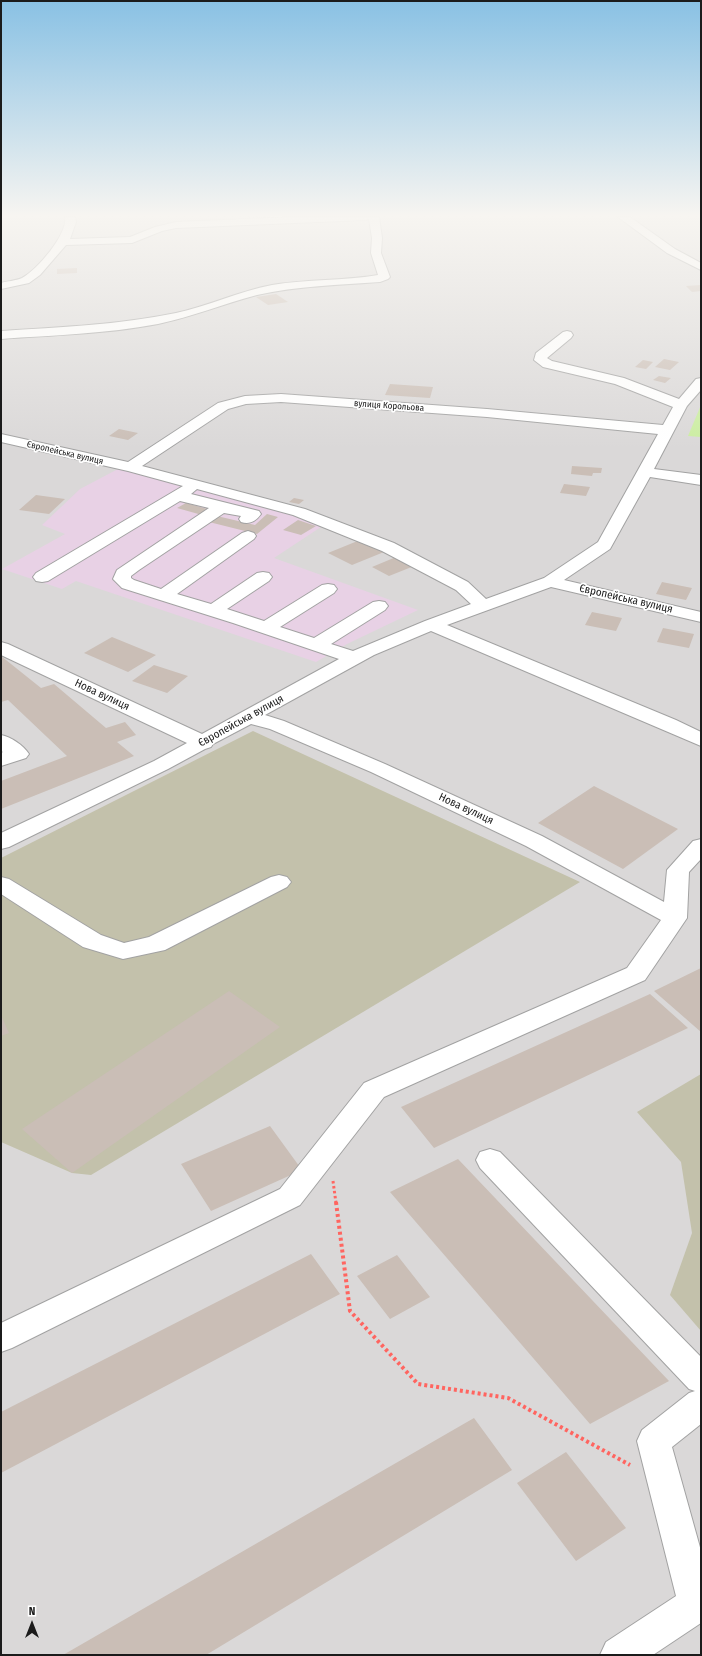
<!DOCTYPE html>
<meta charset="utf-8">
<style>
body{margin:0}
#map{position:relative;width:702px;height:1656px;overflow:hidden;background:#eee8e0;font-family:"Fira Sans Condensed",sans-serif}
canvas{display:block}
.frame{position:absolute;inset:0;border:2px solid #1b1b1b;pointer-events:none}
.north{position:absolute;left:12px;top:1604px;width:40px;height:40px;-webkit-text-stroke:3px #fff;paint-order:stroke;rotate:0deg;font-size:11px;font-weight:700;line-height:16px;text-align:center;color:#1b1b1b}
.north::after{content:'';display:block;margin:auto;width:14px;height:18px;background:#1b1b1b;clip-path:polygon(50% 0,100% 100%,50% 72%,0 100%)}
</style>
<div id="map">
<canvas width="702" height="1656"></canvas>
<div class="frame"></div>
<div class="north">N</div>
</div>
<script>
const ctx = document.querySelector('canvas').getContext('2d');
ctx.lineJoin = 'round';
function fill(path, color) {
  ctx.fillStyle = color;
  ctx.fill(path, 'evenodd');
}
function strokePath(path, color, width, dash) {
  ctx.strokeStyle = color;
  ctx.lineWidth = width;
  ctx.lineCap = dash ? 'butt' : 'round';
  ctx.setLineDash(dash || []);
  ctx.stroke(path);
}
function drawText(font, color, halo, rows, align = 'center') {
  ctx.font = font + ' "Fira Sans Condensed",sans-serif';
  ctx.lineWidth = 3.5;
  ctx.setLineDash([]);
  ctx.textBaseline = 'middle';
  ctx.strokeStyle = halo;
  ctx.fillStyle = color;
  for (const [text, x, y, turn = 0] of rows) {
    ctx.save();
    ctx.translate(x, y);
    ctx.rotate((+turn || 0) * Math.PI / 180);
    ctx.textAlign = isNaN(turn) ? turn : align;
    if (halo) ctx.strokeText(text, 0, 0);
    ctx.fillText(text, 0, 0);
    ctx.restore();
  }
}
const residential = new Path2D(`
 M1,217H701V1655H1Z`);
const industrial = new Path2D(`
 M118,469L298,515L324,525L274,558L418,610L347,644L316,662L76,581L62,589L2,569L65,534L42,525L80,489Z`);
const construction = new Path2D(`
 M253,731L580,882L91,1175L72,1173L1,1142V858Z
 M701,1074V1331L670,1295L692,1233L681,1162L637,1112Z`);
const grass = new Path2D(`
 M701,405V437L688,436Z`);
const building = new Path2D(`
 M77,268V273L57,274V269Z
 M701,285V291L692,292L686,286Z
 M276,294L288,302L268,305L256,297Z
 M664,359L679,362L670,370L655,367Z
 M643,360L653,362L646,369L635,367Z
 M659,376L671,378L665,383L653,380Z
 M390,384L433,387L430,398L385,395Z
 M119,429L138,433L128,440L109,436Z
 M572,466L602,468L601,473H593L592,476L571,474Z
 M564,484L590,487L586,496L560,493Z
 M36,495L65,499L49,514L19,510Z
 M294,498L304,500L299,504L289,502Z
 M186,503L211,510L202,515L177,508Z
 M267,514L278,517L257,534L209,522L217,516L255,525Z
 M298,520L316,526L301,535L283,530Z
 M360,540L384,552L352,565L328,553Z
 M396,557L414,566L389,576L372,567Z
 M662,582L692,588L686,600L656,594Z
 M592,612L622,618L616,631L585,625Z
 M663,628L694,634L689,648L657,642Z
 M112,637L156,655L128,672L84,653Z
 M1,656L41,688L54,684L106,728L125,722L136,735L117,742L134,756L1,809V781L67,756L8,700L1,702Z
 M154,665L188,676L167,693L132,681Z
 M594,786L678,829L623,869L538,823Z
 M701,968V1032L654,991Z
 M229,991L280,1027L72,1173L22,1129Z
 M650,994L688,1028L434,1148L401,1107Z
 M1,1015L9,1033L1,1036Z
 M270,1126L302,1170L211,1211L181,1164Z
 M458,1159L669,1381L590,1424L390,1192Z
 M311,1254L340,1294L1,1473V1412Z
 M397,1255L430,1297L390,1319L357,1276Z
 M474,1418L512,1470L206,1655H63Z
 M566,1452L626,1528L576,1561L517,1483Z`);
const pathFar1 = new Path2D(`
 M333,1181L336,1203`);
const path = new Path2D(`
 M336,1202L350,1311L418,1384L508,1398L630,1465`);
const minor = new Path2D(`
 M65,217H75L76,222L70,239L130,237L155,227L176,222L293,217H379L382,238L381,253L390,277L388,279L380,282C339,285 297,286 257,295C223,304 192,317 158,324C106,334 53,335 1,339V331C60,327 118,325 176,313C209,306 239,291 272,285C308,279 343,281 378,275L371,253L372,238L369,219L365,220L176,228L162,231L132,243L66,245L40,275L29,283L1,289V283C7,281 16,281 22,278C37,270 68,234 65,217Z
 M618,217H630L675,249L701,263V270L667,253Z
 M567,331L571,332L573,335L571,338L547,358L552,361L624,378L679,399L696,379L701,378V390L687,406L654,469L701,475V485L650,477L610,549L564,580L701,612V622L551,587L447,625L676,720L701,732V746L431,631L374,655L265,715L284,721L385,764L542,836L664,902L667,870L693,841L701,839V859L689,872L687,918L645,980L384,1097L300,1205L12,1348L1,1352V1323L280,1189L364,1083L627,968L661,920L526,846L371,772L270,729L251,724L213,744L211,747L205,749L168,769L9,847L1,849V833L154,761L187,743L1,655V642L8,644L202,734L339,659L233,623L122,588L113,579L117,570L209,508L180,501L48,581L42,582L36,581L33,577L36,573L183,486L128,471L1,442V434L128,462L218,403L245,396L281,394L487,409L663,425L673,407L615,384L543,367L534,360L536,353L563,332ZM281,402L487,417L658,434L598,542L544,578L486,599L468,582L394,543L305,509L142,466L228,409L246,404ZM197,489L293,515L382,551L456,590L471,604L425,621L353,651L331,644L385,610L388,606L385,602L379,601L373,602L314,638L280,627L334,593L337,589L334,585L328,584L322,585L264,621L227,609L269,581L272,577L269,573L263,572L257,573L211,604L177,594L254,539L256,536L254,533L248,531L242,533L161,589L134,580L131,578V576L139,570L224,513L241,516L239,519L241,522C250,525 256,521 261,514L259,511L191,494Z
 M1,735C11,737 23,745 29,754L26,758L1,766V753L3,752L1,751Z
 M279,875L287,877L291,882L287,887L165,950L123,959L83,947L1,894V877L9,879L101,935L124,943L149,937L271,877Z
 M490,1149L500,1152L701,1357V1424L672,1447L701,1551V1623L653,1655H600L606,1642L676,1596L637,1441L642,1430L689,1393L695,1391L689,1389L480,1168L476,1160L480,1152Z`);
const farStreetnames = [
 ["вулиця Корольова",389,406,4],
 ["Європейська вулиця",65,453,13]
];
const streetNames = [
 ["Європейська вулиця",626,599,13],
 ["Нова вулиця",102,695,25],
 ["Європейська вулиця",241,721,-29],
 ["Нова вулиця",466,809,25]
];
fill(residential, '#dad8d8');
fill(industrial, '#e8d1e5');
fill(construction, '#c3c1ab');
fill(grass, '#cbeda1');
fill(building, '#cabeb6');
strokePath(minor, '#a2a2a2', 2);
strokePath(pathFar1, '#ff6560', 3, [2.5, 2.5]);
strokePath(path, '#ff6560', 4, [3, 3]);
fill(minor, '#fff');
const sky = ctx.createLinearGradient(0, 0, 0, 449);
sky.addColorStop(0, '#89c1e4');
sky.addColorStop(0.48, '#f7f5f1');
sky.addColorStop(1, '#f7f5f100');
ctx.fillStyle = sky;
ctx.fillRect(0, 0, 702, 449);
drawText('9px', '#1b1b1b', '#fff', farStreetnames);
drawText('11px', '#1b1b1b', '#fff', streetNames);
</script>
